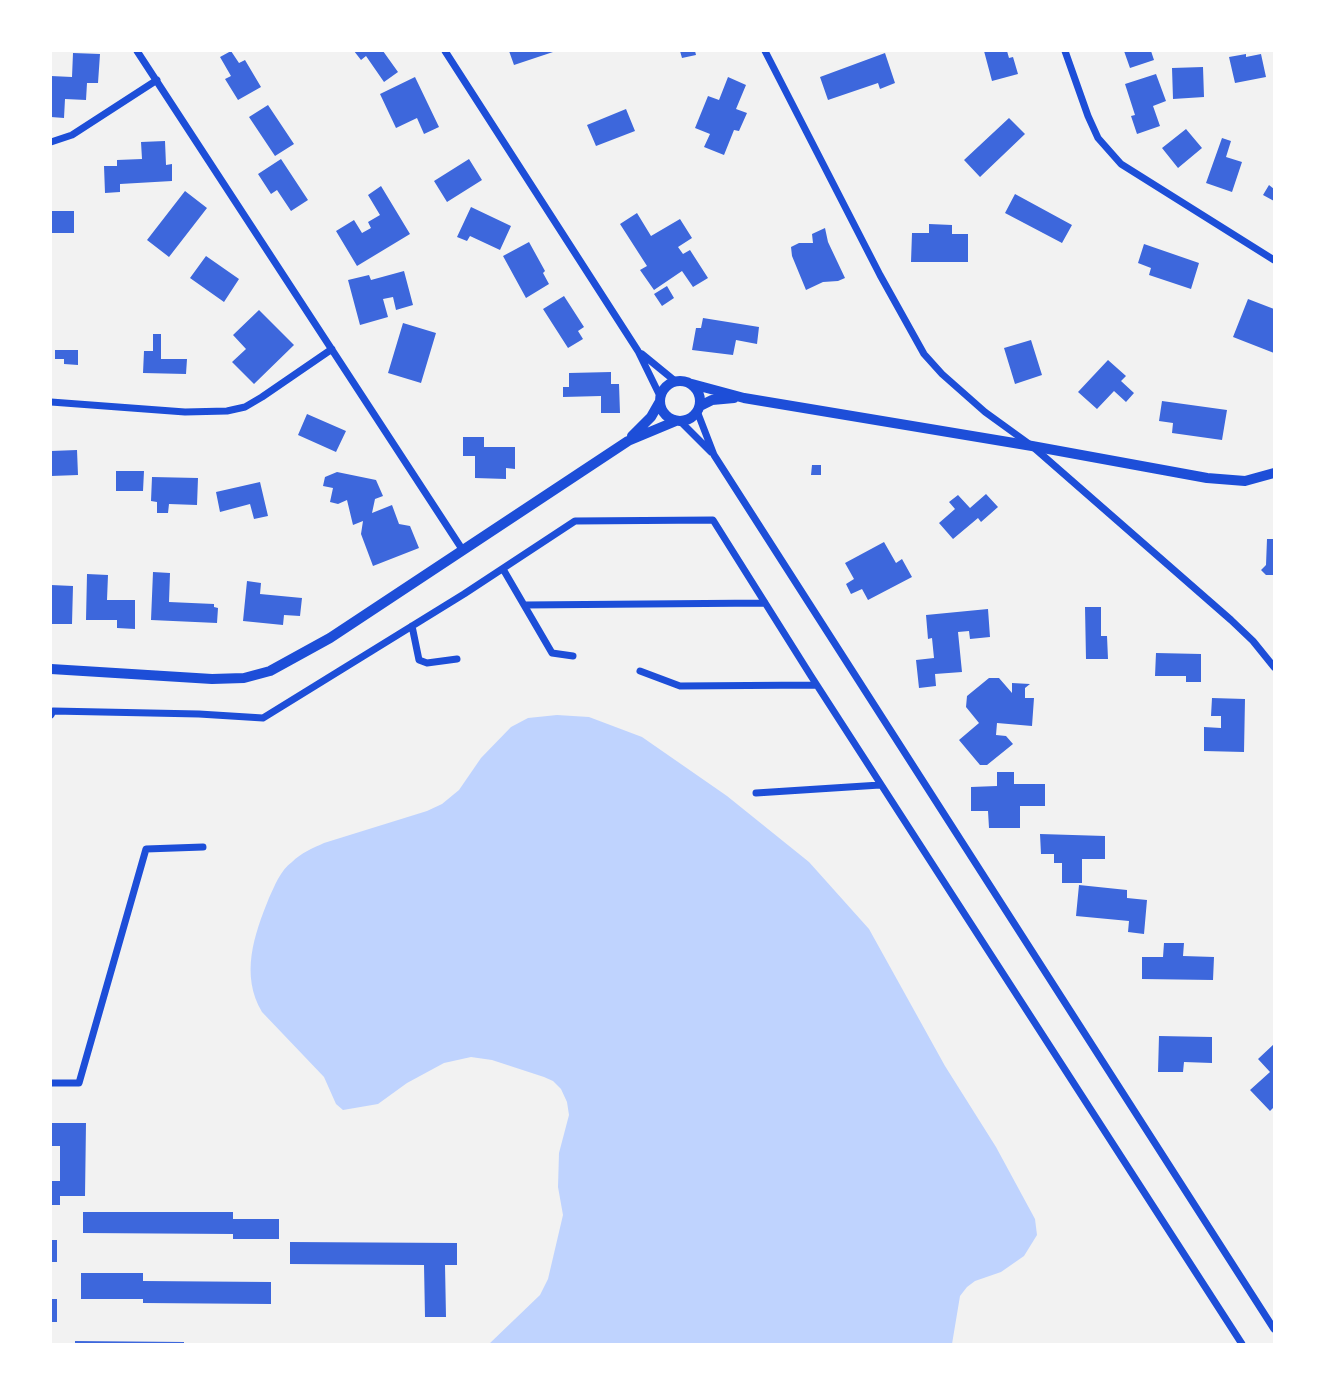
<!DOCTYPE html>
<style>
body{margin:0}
#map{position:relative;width:1325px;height:1395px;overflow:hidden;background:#f2f2f2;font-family:"Public Sans",sans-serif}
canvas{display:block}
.frame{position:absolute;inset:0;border:52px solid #fff;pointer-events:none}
</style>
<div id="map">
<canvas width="1325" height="1395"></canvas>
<div class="frame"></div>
</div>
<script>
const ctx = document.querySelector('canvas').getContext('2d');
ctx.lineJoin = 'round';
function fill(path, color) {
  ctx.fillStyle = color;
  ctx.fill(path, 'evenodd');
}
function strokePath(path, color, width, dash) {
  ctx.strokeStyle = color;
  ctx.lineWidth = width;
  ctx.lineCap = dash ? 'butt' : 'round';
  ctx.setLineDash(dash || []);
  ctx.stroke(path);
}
const water = new Path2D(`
 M557,715L589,717L642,737L727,796L809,862L869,929L945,1066L996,1147L1035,1219L1037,1235L1024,1256L1001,1272L975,1281L967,1287L960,1296L952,1344H489L540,1295L548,1279L563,1215L558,1187L559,1153L569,1115L567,1102L561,1089L553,1081L544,1077L492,1060L471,1057L444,1063L407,1083L378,1104L343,1110L336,1104L324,1077L262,1012C240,975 254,935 269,898C275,885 280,871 292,862C301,853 313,848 324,843L427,811L442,804L459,790L481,758L511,727L528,718Z`);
const building = new Path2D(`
 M231,51L239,63L245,60L261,87L238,100L225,79L231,76L220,57Z
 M354,51H383L398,72L384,82L366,56L361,60Z
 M509,51H556L514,65Z
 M680,51H695L696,55L682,58Z
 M984,51H1007L1009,58L1013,57L1018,74L992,81Z
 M1124,51H1151L1154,60L1130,68Z
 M73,53L100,54L98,83H87L86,100L65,99L64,118L51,117V76L72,77Z
 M885,53L895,83L880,89L878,83L828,100L820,77Z
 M1246,54V57L1261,54L1266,77L1235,83L1229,57Z
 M1203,67L1204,97L1173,99L1172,68Z
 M1156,74L1166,101L1153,106L1160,126L1137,134L1131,116L1135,115L1125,84Z
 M415,77L439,127L424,134L417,118L396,128L380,94Z
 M728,77L746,85L736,109L747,113L739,131L734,130L724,155L704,147L710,134L695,128L708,96L719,100Z
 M268,105L294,144L275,156L249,117Z
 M626,109L635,131L596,146L587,125Z
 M1009,118L1025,134L980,177L964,160Z
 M1186,129L1202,148L1178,168L1162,148Z
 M1222,138L1231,141L1226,157L1242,162L1232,192L1206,183Z
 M165,141L166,165L172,164V181L120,184V192L105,193L104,166H117V160L142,159L141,142Z
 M281,159L308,200L291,211L277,190L271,194L258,174Z
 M469,159L482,180L447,202L434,181Z
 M1269,185L1274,189V201L1263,195Z
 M381,186L410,234L357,266L336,231L354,220L362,233L371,228L368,222L380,215L368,195Z
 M185,191L207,208L169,257L147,240Z
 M1015,194L1072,225L1062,243L1005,213Z
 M471,207L511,226L500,250L470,236L467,241L457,237Z
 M52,211H74V233H51Z
 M637,213L651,236L680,219L692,238L678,247L683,254L690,250L708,278L693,287L682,271L654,290L640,270L647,266L620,224Z
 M929,224L952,225V234H968V262H911L912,233H929Z
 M825,228L828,242L845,278L838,281L823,282L806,290L792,256L791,247L799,243H813L812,234Z
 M529,242L545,271L543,273L549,284L526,298L503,256Z
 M1144,244L1199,263L1191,289L1149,275L1151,268L1138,263Z
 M206,256L239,279L224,302L190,278Z
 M404,271L413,305L396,310L393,297L383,299L388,317L360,325L348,280L369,275L371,280Z
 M667,286L674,298L662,306L654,294Z
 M564,296L584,327L578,331L583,339L568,348L543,309Z
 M1248,299L1274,309V353L1233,337Z
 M259,310L294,345L254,384L232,362L246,349L233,335Z
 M703,318L759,327L757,344L736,340L733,355L692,350L696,328H701Z
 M403,323L436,333L421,383L388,373Z
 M153,334H161V359H187L186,374L143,373L144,351H153Z
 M1031,340L1042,375L1015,384L1004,348Z
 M55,350H78V365L64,364V359H55Z
 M1108,360L1126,376L1121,381L1134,393L1126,402L1114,391L1097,409L1078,392Z
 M611,372V384H619L620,413H601V396L563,397V387H569V373Z
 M1162,401L1227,410L1222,440L1172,433L1173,423L1159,421Z
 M307,414L346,431L336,452L298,435Z
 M463,437H484V447H515V469L506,468V479L475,478V456H463Z
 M77,450L78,475L51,476V451Z
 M812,465H821V475H811Z
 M116,471H144L143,491H116Z
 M337,472L376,480L383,496L375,499L372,513L392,505L399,524L410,526L419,548L373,566L361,534L363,521L353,525L347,500L338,504L330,502L333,488L323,486L325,477Z
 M152,477L198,478L197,505L169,504L168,513H157V502L151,501Z
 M260,482L268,516L254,519L250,504L220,512L216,492Z
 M986,494L998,507L981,522L978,518L953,539L939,523L955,509L949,502L958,495L970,508Z
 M1267,539H1274V575H1266L1261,570L1266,565Z
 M884,542L896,563L902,559L912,577L868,600L862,589L851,594L846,584L854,579L845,563Z
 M153,572L170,573L169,602L214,604V607L218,608L217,623L151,620Z
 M87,574L108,575L107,600H135V629L117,628V620H86Z
 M247,581L261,583L260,594L302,598L300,616L284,615L283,625L243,621Z
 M51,585L73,586L72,624H51Z
 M1085,607H1101V636H1107L1108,659H1086Z
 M988,609L990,637L970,639L969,631L958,632L962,672L935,674L936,686L919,688L916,660L934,658L932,638L928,639L926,615Z
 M1156,653L1201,654V682H1186V676H1155Z
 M989,678H999L1012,693V683L1030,684L1025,688V698H1034L1032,726L997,723L996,735L1006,736L1013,744L987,765H980L959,740L979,723L966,707L967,696Z
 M1212,698L1245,699L1244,752L1204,751V727L1221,728V716H1211Z
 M997,772H1014V784H1045V806H1020V828H989L988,811H971V787L997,786Z
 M1040,834L1105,836V859H1082V883H1062V863H1054V854H1041Z
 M1079,885L1127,890V898L1147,900L1144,934L1128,932L1129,921L1076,916Z
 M1164,943H1184L1183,956L1214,957L1213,980L1142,979V957H1163Z
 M1159,1036L1212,1037V1063L1184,1062L1183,1072H1158Z
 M1274,1044V1107L1270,1111L1250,1090L1270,1072L1258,1059Z
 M51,1123H86L85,1196H60V1205H51V1181H60V1146H51Z
 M83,1212H233V1219H279V1239H233V1234L83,1233Z
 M51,1240H57V1262H51Z
 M290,1242L457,1243V1265H445L446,1317H425L424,1265L290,1264Z
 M81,1273H143V1281L271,1282V1304L143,1303V1299H81Z
 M51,1299H57V1322H51Z
 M75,1341L184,1342V1344H75Z`);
const minor = new Path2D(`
 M137,51L462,549
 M445,51L638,351L660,396
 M765,51L880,275L924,354L942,374L985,412L1032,446L1231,620L1253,641L1274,667
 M1065,51L1088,116L1098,138L1121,164L1274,260
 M51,142L72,135L157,80
 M642,354L675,381
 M51,402L185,412L227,411L245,407L262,397L332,349
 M697,411L714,455L1274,1329
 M680,421L711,452
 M503,569L552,653L573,656
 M525,605L765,603
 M412,626L419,660L427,663L457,659
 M640,671L680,686L816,685
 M51,715L53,711L199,714L263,718L464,594L575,521L713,520L811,676L1242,1344
 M756,793L880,785
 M51,1083H79L146,849L203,847`);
const tertiary = new Path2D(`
 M660 401a20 20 0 1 1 40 0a20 20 0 1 1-40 0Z
 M692,384L744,398L1032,446L1207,478L1245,481L1274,473
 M700,406L712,400L734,398
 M632,436L651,417L659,403
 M51,669L212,679L244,678L270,671L330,638L628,441L676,421`);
fill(water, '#bfd3fe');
fill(building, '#3d67dc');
strokePath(minor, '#1d4ed8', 7);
strokePath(tertiary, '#1d4ed8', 10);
</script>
